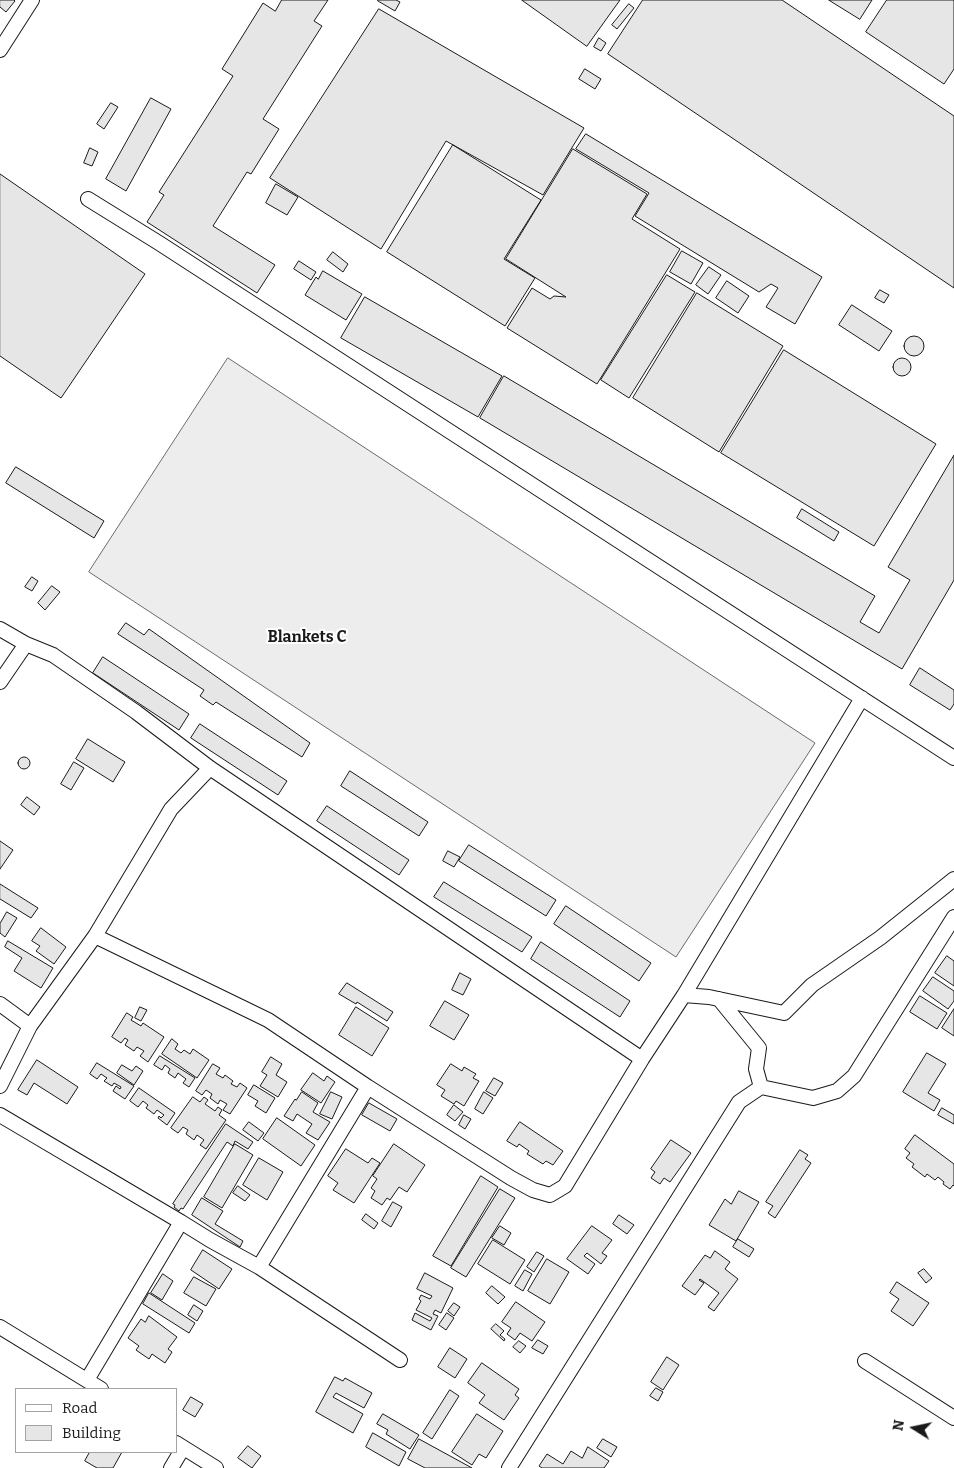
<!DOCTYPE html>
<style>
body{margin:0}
#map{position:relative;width:954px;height:1468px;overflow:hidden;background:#fff;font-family:Bitter,serif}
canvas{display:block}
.legend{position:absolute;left:15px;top:1388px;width:162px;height:65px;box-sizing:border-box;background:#fff;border:1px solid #a3a3a3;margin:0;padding:6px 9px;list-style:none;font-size:15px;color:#1a1a1a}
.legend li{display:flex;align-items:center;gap:10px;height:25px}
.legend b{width:25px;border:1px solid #a3a3a3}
.north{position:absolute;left:889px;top:1403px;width:50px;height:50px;-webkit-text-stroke:4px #fff;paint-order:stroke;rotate:280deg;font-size:14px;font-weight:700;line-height:20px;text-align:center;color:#1a1a1a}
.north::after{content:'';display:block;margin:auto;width:18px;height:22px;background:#1a1a1a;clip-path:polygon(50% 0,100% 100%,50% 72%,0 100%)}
</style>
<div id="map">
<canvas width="954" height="1468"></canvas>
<ul class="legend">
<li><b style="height:6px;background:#fff"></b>Road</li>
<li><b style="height:14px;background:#e6e6e6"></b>Building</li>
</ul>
<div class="north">N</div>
</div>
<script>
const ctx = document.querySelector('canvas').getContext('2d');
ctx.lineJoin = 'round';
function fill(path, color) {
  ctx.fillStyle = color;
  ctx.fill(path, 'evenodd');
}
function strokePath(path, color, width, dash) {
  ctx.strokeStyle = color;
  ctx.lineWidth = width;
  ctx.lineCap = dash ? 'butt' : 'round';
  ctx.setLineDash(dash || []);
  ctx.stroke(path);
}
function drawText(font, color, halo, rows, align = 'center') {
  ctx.font = font + ' Bitter,serif';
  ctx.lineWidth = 4;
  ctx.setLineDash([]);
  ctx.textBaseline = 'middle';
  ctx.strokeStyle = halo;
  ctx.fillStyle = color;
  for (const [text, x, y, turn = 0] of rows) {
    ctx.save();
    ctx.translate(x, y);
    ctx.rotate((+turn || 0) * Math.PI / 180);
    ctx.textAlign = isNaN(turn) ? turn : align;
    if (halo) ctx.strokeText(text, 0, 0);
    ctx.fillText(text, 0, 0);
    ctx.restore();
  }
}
const built = new Path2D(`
 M228,358L815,743L676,957L89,572Z`);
const building = new Path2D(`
 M0,0H14L15,1L6,12L0,7Z
 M282,0H328L314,21L322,26L263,119L279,129L251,174L247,172L213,226L275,265L257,293L147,222L164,195L159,192L233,76L222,69L263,3L275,11Z
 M378,0H396L400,2L395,11L378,1Z
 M522,0H620L587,46Z
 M643,0H782L954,116V288L608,54Z
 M829,0H872L860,19Z
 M887,0H954V69L944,84L866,32Z
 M629,4L634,8L617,29L612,25Z
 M379,9L584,128L543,195L446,141L381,249L270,178Z
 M599,38L606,43L601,51L594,47Z
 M585,69L601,79L595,89L579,79Z
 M151,98L171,109L126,191L106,179Z
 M111,103L118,107L104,129L97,124Z
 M586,134L822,277L795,324L766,307L778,288L771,284L759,292L635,216L649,193L576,149Z
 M453,145L541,200L504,259L535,278L505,326L387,252Z
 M90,148L98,152L92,166L84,163Z
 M573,149L647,194L632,219L680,249L597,384L507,328L532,288L550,299L554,296L566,297L506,259Z
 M0,174L145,274L61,398L0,356Z
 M276,184L298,197L287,215L266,203Z
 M682,251L703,263L691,284L670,272Z
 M333,252L348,264L343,272L327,260Z
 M299,261L316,272L311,280L294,269Z
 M709,267L721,275L708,294L696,285Z
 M323,271L362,294L346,320L305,295L316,277L318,279Z
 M667,275L695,292L629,398L601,380Z
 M727,281L749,296L738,313L716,298Z
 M880,290L889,295L884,303L875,298Z
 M697,293L783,346L719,452L633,398Z
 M365,297L502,376L478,417L341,338Z
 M852,305L892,331L879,351L839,325Z
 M904 346a10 10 0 1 1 20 0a10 10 0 1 1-20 0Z
 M784,350L936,444L874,546L721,453Z
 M893 367a9 9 0 1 1 18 0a9 9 0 1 1-18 0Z
 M504,376L875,596L860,622L879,633L910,580L888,567L954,455V580L902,669L480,418Z
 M16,467L104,521L94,538L6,483Z
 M802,509L839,532L834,541L797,518Z
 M32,577L38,581L32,591L25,587Z
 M52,586L60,592L45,610L38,603Z
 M126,623L144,635L149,629L310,743L302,757L216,702L213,705L200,696L204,690L118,634Z
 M103,657L189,714L179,730L93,673Z
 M920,668L954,690V704L950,710L910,685Z
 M200,724L287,781L278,795L191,738Z
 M88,739L125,762L113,782L76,759Z
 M18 763a6 6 0 1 1 12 0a6 6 0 1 1-12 0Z
 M74,762L84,768L71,790L61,784Z
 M350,771L428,822L419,836L341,786Z
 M27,797L40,807L34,815L21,805Z
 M327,806L409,860L399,875L317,821Z
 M0,841L13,850L0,869Z
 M469,845L556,900L546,916L459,861Z
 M448,851L460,857L454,867L443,861Z
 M444,882L532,937L522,952L434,897Z
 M0,884L38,908L31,918L0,899Z
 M566,906L651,963L639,981L554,924Z
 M7,912L17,918L5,937L0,933V924Z
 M41,928L66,947L54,964L36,951L40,946L32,941Z
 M8,941L53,968L41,988L14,971L22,958L5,947Z
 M541,942L630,1001L620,1017L531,959Z
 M947,956L954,961V986L935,973Z
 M460,973L471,979L463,995L452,990Z
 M933,977L954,991V1001L948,1009L923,991Z
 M347,983L393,1012L387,1021L357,1002L356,1004L339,994Z
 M920,996L947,1013L937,1029L910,1012Z
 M445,1001L469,1015L454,1040L430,1026Z
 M140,1007L147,1010L141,1021L135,1018Z
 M356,1007L389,1028L372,1056L339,1035Z
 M954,1009V1036L942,1028Z
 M127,1013L133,1017L131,1020L141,1026L143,1023L164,1037L148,1062L140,1056L144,1051L137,1047L134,1051L125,1045L128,1040L125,1038L121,1043L112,1037Z
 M172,1039L178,1044L175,1049L181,1053L184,1050L190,1054L193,1049L209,1060L197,1078L162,1054Z
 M927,1053L946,1064L928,1093L940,1100L934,1111L903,1092Z
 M160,1056L195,1078L189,1087L183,1083L186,1079L178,1073L175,1078L168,1073L170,1069L165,1065L162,1070L154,1065Z
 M271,1057L282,1064L276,1075L287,1082L278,1097L260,1086L267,1075L262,1072Z
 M37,1060L78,1087L67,1104L34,1083L27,1095L18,1090Z
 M97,1063L134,1086L125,1099L113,1091L116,1086L120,1089L121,1087L114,1083L112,1086L104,1081L107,1078L101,1074L97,1079L90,1074Z
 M213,1064L220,1068L216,1074L223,1078L225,1075L233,1081L231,1084L237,1087L240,1083L247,1088L230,1114L223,1110L227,1104L220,1100L218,1104L210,1098L212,1094L206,1090L202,1095L196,1091Z
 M451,1064L462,1071L464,1067L476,1074L473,1078L479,1081L464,1106L456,1101L454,1104L441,1096L445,1090L437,1085Z
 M122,1065L132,1071L136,1066L143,1071L134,1085L117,1073Z
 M313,1073L324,1081L327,1076L335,1082L321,1103L301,1090Z
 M494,1078L503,1083L495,1096L486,1091Z
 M254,1085L275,1098L266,1113L255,1106L258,1101L248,1095Z
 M139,1088L175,1113L167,1125L158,1118L159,1116L161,1118L164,1115L157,1110L154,1114L146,1108L148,1105L143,1101L138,1107L130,1101Z
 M302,1092L318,1103L313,1112L330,1122L318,1140L306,1133L312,1124L297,1114L293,1121L284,1116L295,1099L296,1100Z
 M331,1092L342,1097L332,1119L320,1114Z
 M484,1092L493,1098L483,1114L475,1109Z
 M193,1097L200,1102L204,1097L208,1100L205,1104L215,1111L218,1107L222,1110L219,1115L226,1120L206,1149L200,1145L204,1140L197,1135L194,1140L186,1134L188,1130L183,1127L178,1133L171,1128Z
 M369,1103L397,1119L390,1131L362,1115Z
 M454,1105L463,1112L455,1121L447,1115Z
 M942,1108L954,1115V1124L938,1115Z
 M464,1115L471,1119L465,1129L459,1125Z
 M277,1118L315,1145L301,1166L263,1139Z
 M249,1122L264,1133L258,1141L243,1130Z
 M520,1122L563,1151L553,1165L546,1161L543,1164L527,1154L529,1151L519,1144L517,1147L507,1141Z
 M226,1124L253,1142L248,1149L235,1141L233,1146L227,1142L183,1209L181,1208L179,1211L174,1207L175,1205L173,1204Z
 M915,1135L954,1164V1186L953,1185L950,1189L943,1184L944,1182L938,1177L935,1180L927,1174L925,1177L912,1167L914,1164L906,1158L910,1153L905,1149Z
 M671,1140L691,1153L670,1182L664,1178L660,1184L651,1178L655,1172L651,1169Z
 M235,1144L253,1155L222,1208L204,1197Z
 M394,1144L425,1165L407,1192L399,1187L390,1200L387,1198L382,1205L371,1198L375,1191L371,1188L377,1179L373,1176Z
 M346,1149L368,1163L372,1158L380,1163L354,1203L333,1190L338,1183L328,1176Z
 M800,1150L808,1155L805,1159L811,1163L775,1218L768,1213L773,1206L766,1202Z
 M259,1158L283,1172L267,1200L243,1185Z
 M481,1176L498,1187L451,1266L433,1256Z
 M238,1186L250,1195L245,1201L233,1193Z
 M500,1189L515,1198L466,1277L451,1268Z
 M739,1191L759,1202L736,1241L709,1225L725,1199L731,1204Z
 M202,1198L223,1211L215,1224L243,1241L240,1247L192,1215Z
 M393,1202L402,1207L391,1227L382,1221Z
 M366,1214L378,1223L374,1229L362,1220Z
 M619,1215L634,1225L627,1234L613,1224Z
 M500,1226L511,1233L504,1245L492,1238Z
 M592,1226L612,1240L602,1253L607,1256L601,1264L587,1253L584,1256L595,1264L588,1274L567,1259Z
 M738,1239L754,1249L749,1257L733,1247Z
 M493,1240L525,1260L510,1284L478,1264Z
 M203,1250L232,1269L219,1289L191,1270Z
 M715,1251L730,1262L725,1269L738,1279L714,1311L708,1307L719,1293L700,1279L699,1280L704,1283L695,1295L682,1286L705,1255L710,1258Z
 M537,1252L544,1256L534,1272L527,1267Z
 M547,1259L569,1272L550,1304L528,1291Z
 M924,1269L932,1278L926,1283L918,1273Z
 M525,1270L532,1274L523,1291L515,1286Z
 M425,1273L453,1288L441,1313L435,1310L433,1314L438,1316L431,1330L412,1320L415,1313L430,1321L432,1318L416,1310L421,1301L419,1299L421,1295L430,1299L432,1296L417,1289Z
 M163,1274L173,1281L162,1300L151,1293Z
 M194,1277L216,1289L206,1306L184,1293Z
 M897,1282L929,1303L913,1326L891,1311L899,1299L890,1293Z
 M492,1286L505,1297L498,1304L486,1293Z
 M149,1293L195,1323L189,1333L143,1304Z
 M516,1302L545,1322L532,1341L520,1333L515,1340L507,1334L511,1328L502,1322Z
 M454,1303L460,1307L454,1316L448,1311Z
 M194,1305L203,1311L197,1321L188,1315Z
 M447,1313L454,1318L446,1330L439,1325Z
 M149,1316L177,1337L168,1349L172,1352L165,1363L152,1354L149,1359L136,1350L139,1346L128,1338L141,1319L145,1322Z
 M496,1324L504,1331L500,1335L505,1339L504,1341L491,1329Z
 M538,1340L548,1346L543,1354L532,1348Z
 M519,1341L526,1346L520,1353L513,1347Z
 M450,1348L467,1359L455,1378L438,1367Z
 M667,1357L679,1365L663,1390L651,1382Z
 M482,1363L519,1389L515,1395L519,1398L504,1420L479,1403L485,1395L468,1383Z
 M335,1377L343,1381L345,1378L372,1393L364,1408L336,1393L333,1397L363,1414L353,1433L316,1412Z
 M656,1388L663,1392L658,1401L650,1396Z
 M450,1390L459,1396L432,1439L423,1433Z
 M191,1397L203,1404L195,1417L183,1410Z
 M383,1414L419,1435L410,1449L386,1434L388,1430L377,1424Z
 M477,1414L503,1431L486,1458L479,1454L472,1465L452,1452Z
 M373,1433L406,1452L399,1466L366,1447Z
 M419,1439L472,1468H425L408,1459Z
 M603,1439L617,1447L611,1457L597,1448Z
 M248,1446L261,1456L252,1468L238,1458Z
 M588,1447L609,1461L604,1468H542L539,1466L547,1454L563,1464L571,1451L582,1458Z
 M90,1452H122L113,1468H97L85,1461Z`);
const minor = new Path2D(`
 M0,50L32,0
 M88,199L159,243L954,758
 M0,629L26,644L53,655L136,712L210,768L642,1059
 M0,682L26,644
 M95,936L268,1020L368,1087L511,1178L533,1190L550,1195L565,1186L642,1059L684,995L862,698
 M684,995L709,997L784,1013L812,985L880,938L954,879
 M719,999L759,1048L756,1069L761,1087
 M0,1004L30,1026
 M0,1086L30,1026L95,936L171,809L210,768
 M0,1115L181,1222
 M259,1267L400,1360
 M0,1327L101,1389
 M865,1361L954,1418
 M87,1380L181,1222L210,1240L259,1267L368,1087
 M176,1443L216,1468
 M171,1468L183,1448
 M509,1468L739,1102L761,1087L813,1098L837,1091L854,1076L954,917`);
const quarterNames = [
 ["Blankets C",307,638]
];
fill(built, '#ededed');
strokePath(built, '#6a6a6a', 1);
fill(building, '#e6e6e6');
strokePath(building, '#1a1a1a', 1);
strokePath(minor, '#1a1a1a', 16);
strokePath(minor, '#fff', 14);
drawText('bold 16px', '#1a1a1a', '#fff', quarterNames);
</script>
